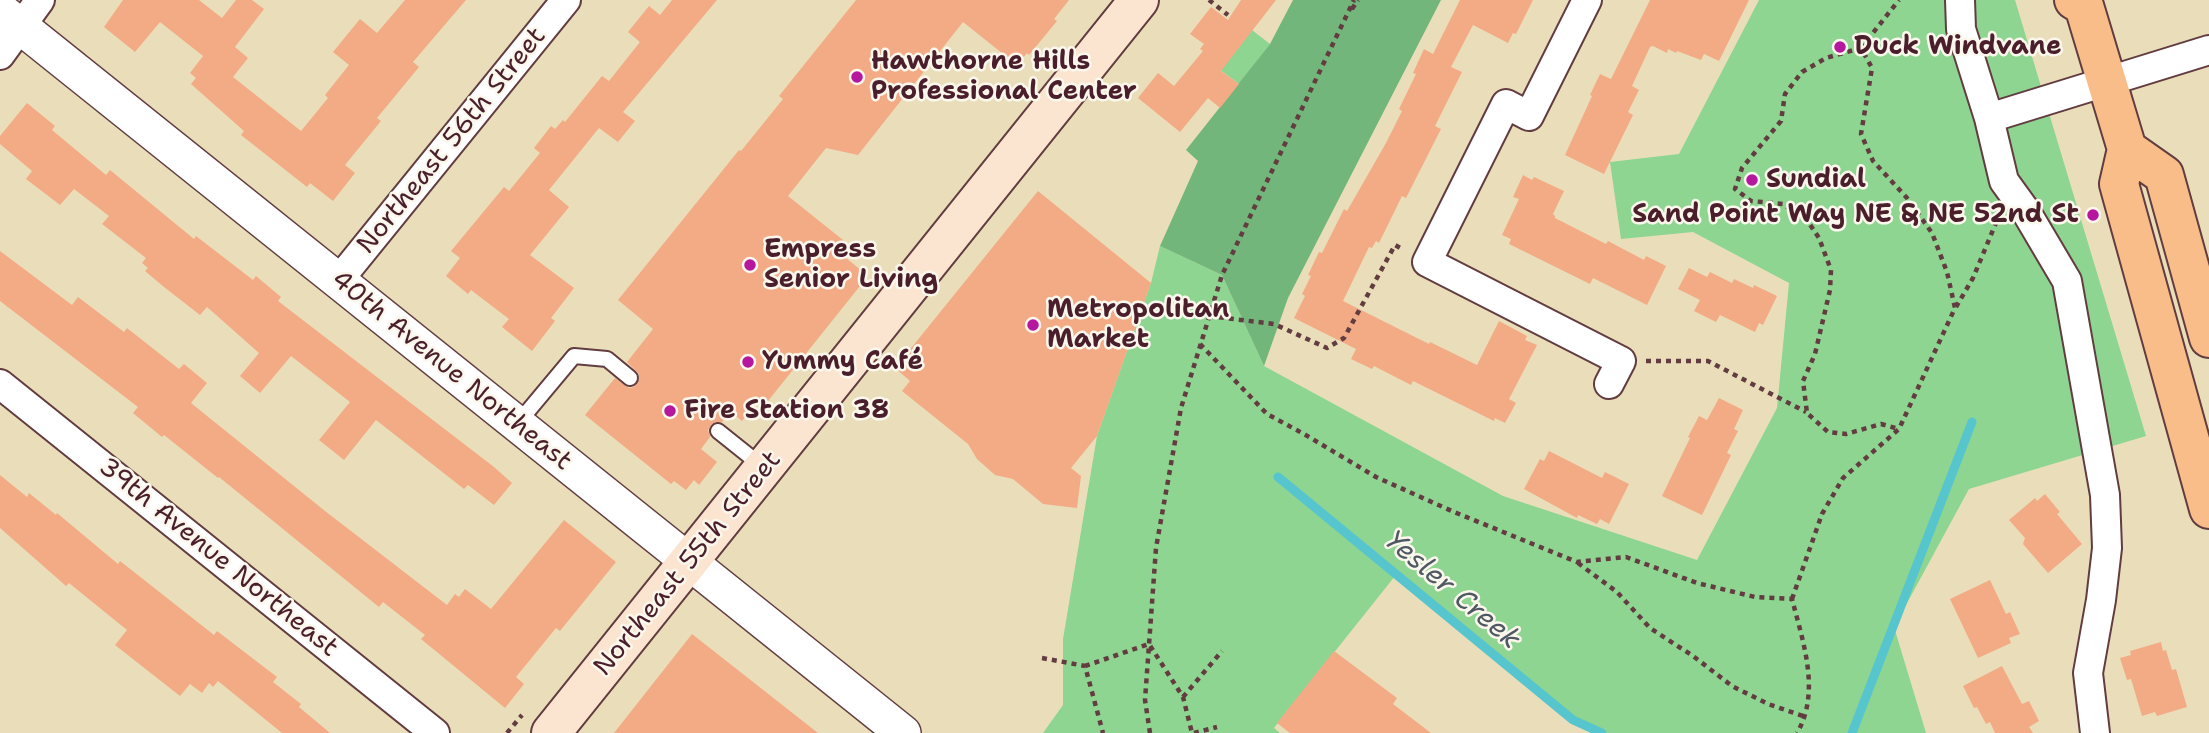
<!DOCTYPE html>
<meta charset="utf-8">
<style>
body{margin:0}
canvas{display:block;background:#e9deb9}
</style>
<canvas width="2209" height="733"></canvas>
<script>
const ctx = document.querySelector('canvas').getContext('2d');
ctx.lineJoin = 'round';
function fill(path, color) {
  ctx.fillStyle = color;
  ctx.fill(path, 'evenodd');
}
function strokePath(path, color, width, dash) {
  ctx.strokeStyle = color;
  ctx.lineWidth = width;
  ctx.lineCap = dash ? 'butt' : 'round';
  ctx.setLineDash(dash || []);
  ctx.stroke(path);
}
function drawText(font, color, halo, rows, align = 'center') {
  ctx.font = font + ' "Shantell Sans",sans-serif';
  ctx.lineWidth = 5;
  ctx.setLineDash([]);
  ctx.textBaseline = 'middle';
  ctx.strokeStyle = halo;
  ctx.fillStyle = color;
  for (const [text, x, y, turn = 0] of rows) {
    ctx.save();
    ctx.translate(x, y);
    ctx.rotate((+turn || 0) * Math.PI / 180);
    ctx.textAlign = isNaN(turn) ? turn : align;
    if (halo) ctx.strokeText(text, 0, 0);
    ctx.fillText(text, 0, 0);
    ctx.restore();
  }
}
const green = new Path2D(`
 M1759,0H2015L2146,436L1969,489L1894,627L1926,733H1591L1395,576L1274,728L1280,733H1043L1063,705V639L1097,436L1151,283L1160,246L1222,275L1264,366L1503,496L1697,560L1777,408L1789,283L1693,232L1621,239L1610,162L1679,154Z
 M1252,30L1270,44L1239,84L1220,70Z`);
const forest = new Path2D(`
 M1293,0H1441L1288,298L1264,366L1222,275L1160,246L1198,161L1186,150L1270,44Z`);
const stream = new Path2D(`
 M1278,477L1573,720L1602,733
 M1852,733L1972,422`);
const building = new Path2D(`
 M123,0H199L222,18L236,0H252L264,9L235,47L248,58L233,77L301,131L328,98L325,95L349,65L333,52L360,19L377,33L405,0H466L413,62L419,67L377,118L381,121L345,165L355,173L333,201L310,183L307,187L241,135L244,131L191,84L196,78L190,73L203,56L160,22L135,52L104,27Z
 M672,0H717L623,112L635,121L618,142L599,128L549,190L569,207L530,255L574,288L551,318L555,321L532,351L502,327L509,319L471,290L468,294L446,276L460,258L451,251L504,187L509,191L540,153L534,148L551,126L555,129L563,120L565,122L602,76L609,81L640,42L628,32L649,6L660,15Z
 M856,0H1069L1054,19L1057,21L1029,55L1027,53L1017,65L963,22L858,155L826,148L788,196L848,244L840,253L868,276L764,406L758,402L742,421L731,412L722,422H715L711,425L708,430L710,437L701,449L717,462L699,485L694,480L686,490L674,481L671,484L585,415L615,378L629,388L634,387L639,380V374L627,362L653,329L618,300L739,150L741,151L783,99L779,96Z
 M1241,0H1276L1221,71L1239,84L1220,108L1208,98L1180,132L1138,98L1158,73L1174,86L1203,51L1200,49L1204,44L1190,34L1211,7L1228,20Z
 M1460,0H1533L1516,34L1513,33L1508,43L1473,25L1451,67L1462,72L1435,126L1441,129L1406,198L1402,196L1379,243L1376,241L1372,248L1369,247L1343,301L1429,344L1430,342L1477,365L1499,321L1527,336L1525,340L1537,345L1509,399L1516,403L1505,423L1495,418L1494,421L1413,381L1411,385L1374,366L1372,369L1351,359L1356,349L1294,318L1305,296L1302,294L1311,276L1308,275L1319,252L1322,253L1344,209L1347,211L1386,143L1402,111L1399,109L1416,74L1413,73L1424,49L1433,54Z
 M1650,0H1749L1719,61L1704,54L1701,60L1677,51L1676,53L1668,49L1667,53L1653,46L1650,47L1632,86L1639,90L1628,112L1633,115L1604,174L1565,155L1592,96L1590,95L1600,74L1611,79Z
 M27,103L55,126L52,130L106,175L110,170L194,239L196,236L253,280L256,276L281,297L278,301L494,467L512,483L494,505L468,485L464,489L376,420L344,460L319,440L350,402L291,356L260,393L240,376L259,353L207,307L200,315L164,287L145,271L148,268L142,263L146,258L102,224L109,216L74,189L60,205L26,179L32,171L0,144V136Z
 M1523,175L1532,180L1534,177L1564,191L1553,214L1555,216V218L1606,244L1608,241L1644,260L1646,256L1666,266L1647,305L1593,278L1590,284L1509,244L1511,239L1502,235L1519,199L1513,197Z
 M1038,191L1151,283L1097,436L1071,468L1081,476L1077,508L1043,504L1013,479L995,475L977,459L968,444L902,391L910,381L895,368Z
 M0,251L72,305L78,297L124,332L127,328L179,369L184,364L207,383L191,403L325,511L447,605L455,594L459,597L465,589L491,609L564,520L616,562L560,631L556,628L516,677L524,684L505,708L421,639L425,635L383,602L379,607L219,477L218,478L164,435L162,437L133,413L138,407L0,301Z
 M1689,268L1707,277L1710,272L1732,283L1734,279L1753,288L1754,285L1777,296L1763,325L1759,323L1755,332L1720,315L1716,322L1694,311L1700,300L1678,289Z
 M1719,398L1743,410L1734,429L1738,431L1727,453L1731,455L1702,515L1662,496L1690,438L1688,437L1699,416L1707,420Z
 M1549,451L1602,478L1605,472L1629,484L1609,524L1600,519L1597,524L1578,515L1577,518L1524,489L1540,459L1544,461Z
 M0,475L27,497L29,493L56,515L57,513L118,564L120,561L214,635L217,631L277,677L273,682L301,704L299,707L330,733H282L218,681L213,687L209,683L202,693L190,684L180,696L115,645L127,630L69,583L66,586L0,528Z
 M2045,494L2060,512L2057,514L2082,544L2048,573L2023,544L2025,538L2009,520L2035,498L2037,501Z
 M1990,580L2006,614L2010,612L2020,634L2009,638L2011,643L1978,658L1950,599Z
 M692,634L818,733H614Z
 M2161,642L2163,651L2166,650L2172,670L2176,669L2187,707L2157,716L2155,712L2142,716L2131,679L2127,680L2120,658L2131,655L2130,651Z
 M1334,651L1397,698L1393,704L1431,733H1290L1277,723Z
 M2002,666L2022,704L2029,701L2039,721L2029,727L2033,733H1995L1990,722L1986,724L1977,707L1974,708L1963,686Z`);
const path = new Path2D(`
 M1209,0L1228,15
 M1352,9L1358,0
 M1861,48L1899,0
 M1956,307L1973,278L1998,218
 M1209,316L1274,324L1327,348L1344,338L1395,245L1402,249
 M1200,344L1267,414L1304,434L1376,477L1454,512L1577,562L1626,557L1697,583L1755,597L1792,599C1803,642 1821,692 1797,733
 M1646,361H1708L1806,412
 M1578,563L1617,592L1650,628L1693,656L1732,686L1768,704L1806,717
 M1792,599L1822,514L1843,478L1899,429L1955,308L1947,272L1932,233L1907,198L1873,161L1861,134L1872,68L1861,48L1826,58L1802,72L1785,94L1781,121L1742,168L1735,189L1751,201L1783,204L1809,223L1819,238L1831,270L1830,290L1815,354L1803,381L1807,413L1828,432L1846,434L1881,424L1899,429
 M1042,658L1085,666L1103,733
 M1085,666L1149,644L1183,697L1192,733
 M1183,697L1222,651
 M507,733L522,715
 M1150,733L1145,700L1156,548L1181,408L1222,275L1354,0
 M1194,733L1217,727`);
const service = new Path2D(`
 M518,423L574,356L607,359L630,378
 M718,431L763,467`);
const minor = new Path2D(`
 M1587,0L1529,116L1506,104L1427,262L1621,361L1609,384
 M1960,0L1961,29L1989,118L2004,181L2025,210L2067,281L2105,495L2107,548L2101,600L2088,673L2095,733
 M0,55L40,0
 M1989,118L2209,50
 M338,281L566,0
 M0,384L435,733`);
const tertiary = new Path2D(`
 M0,10L903,733`);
const secondary = new Path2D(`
 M551,733L1139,0`);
const primary = new Path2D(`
 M2074,0L2084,6L2127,149L2119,184L2209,509
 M2127,149L2164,175L2209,338`);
const markers = [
 [1840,47,7,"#b5179e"],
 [857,77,7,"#b5179e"],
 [1752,180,7,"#b5179e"],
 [2093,215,7,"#b5179e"],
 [750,265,7,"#b5179e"],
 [1033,325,7,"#b5179e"],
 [748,362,7,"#b5179e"],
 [670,411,7,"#b5179e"]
];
const poiNames = [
 ["Duck Windvane",1854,47],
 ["Hawthorne Hills",871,62],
 ["Professional Center",871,92],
 ["Sundial",1766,180],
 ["Sand Point Way NE & NE 52nd St",2079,215,"right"],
 ["Empress",764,250],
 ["Senior Living",764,280],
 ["Metropolitan",1047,310],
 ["Market",1047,340],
 ["Yummy Café",762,362],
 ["Fire Station 38",684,411]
];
const streetNames = [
 ["Northeast 56th Street",452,141,-51],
 ["40th Avenue Northeast",451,371,39],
 ["39th Avenue Northeast",218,558,39],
 ["Northeast 55th Street",688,564,-51]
];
const waterNames = [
 ["Yesler Creek",1452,591,40]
];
fill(green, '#8dd591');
fill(forest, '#72b67b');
strokePath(stream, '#57c5cd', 9);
fill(building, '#f2ab85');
strokePath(service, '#623c40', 18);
strokePath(minor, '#623c40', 32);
strokePath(tertiary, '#623c40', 38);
strokePath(secondary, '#623c40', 42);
strokePath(primary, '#623c40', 42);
strokePath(path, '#623c40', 4.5, [5, 5]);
strokePath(service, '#fff', 14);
strokePath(minor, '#fff', 28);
strokePath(tertiary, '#fff', 35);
strokePath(secondary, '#fce5d0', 38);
strokePath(primary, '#f8bd89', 38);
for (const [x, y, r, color] of markers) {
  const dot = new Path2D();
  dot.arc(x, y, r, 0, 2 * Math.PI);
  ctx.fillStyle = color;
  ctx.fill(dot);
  strokePath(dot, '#fbf7ec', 2.5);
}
drawText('bold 26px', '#4a1f2b', '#fbf7ec', poiNames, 'left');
drawText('26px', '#4a1f2b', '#fbf7ec', streetNames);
drawText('italic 28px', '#4f5964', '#fbf7ec', waterNames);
</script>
